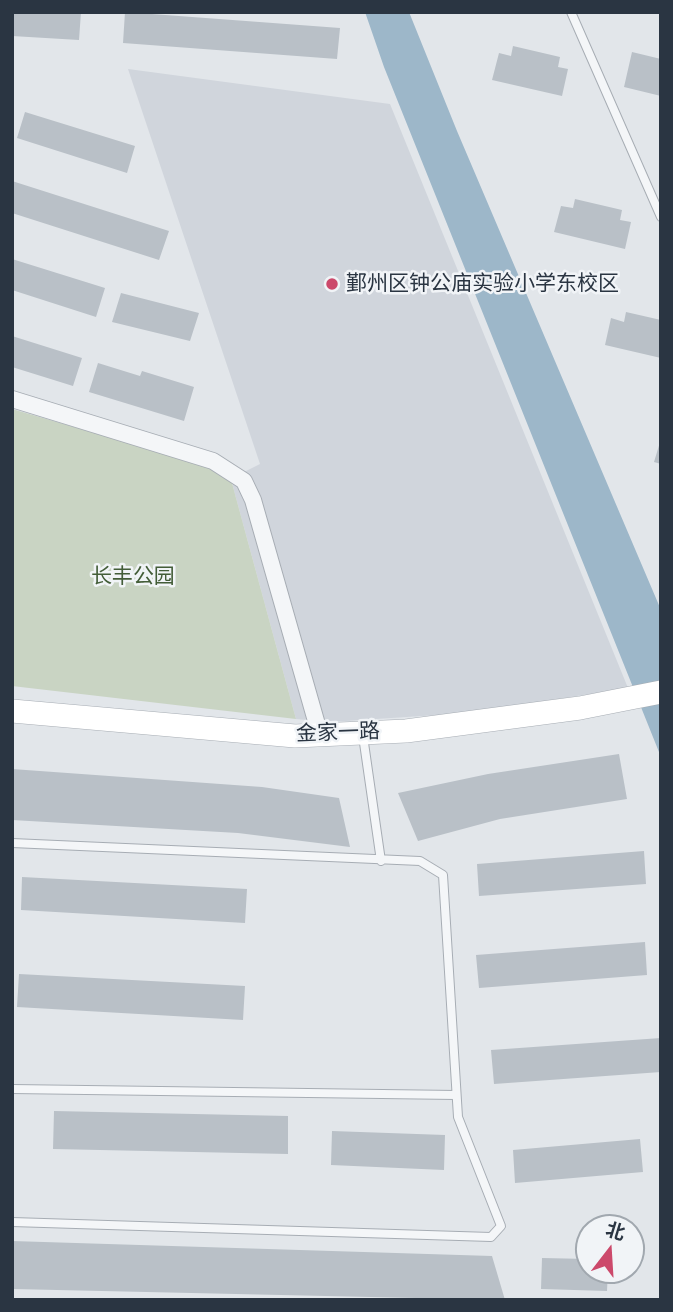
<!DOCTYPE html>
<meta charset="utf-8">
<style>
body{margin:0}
#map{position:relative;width:673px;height:1312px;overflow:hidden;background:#e2e6ea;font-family:"IBM Plex Sans","Noto Sans SC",sans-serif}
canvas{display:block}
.frame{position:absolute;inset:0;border:14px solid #2a3542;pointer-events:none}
.north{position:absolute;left:575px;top:1214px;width:70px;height:70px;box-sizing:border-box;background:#f1f4f7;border:2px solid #a1a8af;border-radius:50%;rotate:17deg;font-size:19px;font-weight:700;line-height:28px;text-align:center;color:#2a3542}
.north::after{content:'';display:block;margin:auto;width:24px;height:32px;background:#cc496b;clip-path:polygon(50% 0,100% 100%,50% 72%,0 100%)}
</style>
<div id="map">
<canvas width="673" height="1312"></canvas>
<div class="frame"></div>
<div class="north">北</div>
</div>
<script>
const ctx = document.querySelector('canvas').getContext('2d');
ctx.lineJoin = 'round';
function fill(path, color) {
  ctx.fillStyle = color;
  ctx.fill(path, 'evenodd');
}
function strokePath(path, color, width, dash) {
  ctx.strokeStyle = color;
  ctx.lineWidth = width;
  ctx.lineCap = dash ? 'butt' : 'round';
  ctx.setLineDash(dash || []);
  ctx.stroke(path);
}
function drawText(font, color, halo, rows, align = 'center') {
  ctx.font = font + ' "IBM Plex Sans","Noto Sans SC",sans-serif';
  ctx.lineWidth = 5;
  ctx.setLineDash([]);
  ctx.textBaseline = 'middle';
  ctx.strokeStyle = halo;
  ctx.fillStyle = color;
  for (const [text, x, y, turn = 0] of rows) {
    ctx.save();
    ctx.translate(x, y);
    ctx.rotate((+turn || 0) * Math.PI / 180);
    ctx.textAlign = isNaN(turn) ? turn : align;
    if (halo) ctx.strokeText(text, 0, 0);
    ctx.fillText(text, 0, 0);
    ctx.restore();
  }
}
const built = new Path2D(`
 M128,69L390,104L628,688L468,713L330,722L296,719L229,472L238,475L260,464Z`);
const green = new Path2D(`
 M12,409L229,472L296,719L12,686Z`);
const water = new Path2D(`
 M365,12H409L457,131L661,610V757L384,67Z`);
const building = new Path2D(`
 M12,12H81L79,40L12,36Z
 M125,12L340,28L337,59L123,43Z
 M513,46L560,57L558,67L568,69L562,96L492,80L499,53L511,56Z
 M632,52L661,59V96L624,87Z
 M25,112L135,146L127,173L17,138Z
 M12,181L169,231L159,260L12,213Z
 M575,199L622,210L620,220L631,222L625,249L554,232L561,206L573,208Z
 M12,259L105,288L96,317L12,290Z
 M121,293L199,313L190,341L112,322Z
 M626,312L661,320V358L605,345L611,318L624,322Z
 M12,336L82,358L73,386L12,367Z
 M98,363L140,376L142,371L194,387L184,421L89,392Z
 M661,439V464L654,462Z
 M619,754L627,799L500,819L418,841L398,793L488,774Z
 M12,769L262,787L339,798L350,847L238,833L12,820Z
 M644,851L646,884L479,896L477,864Z
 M22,877L247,889L245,923L21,910Z
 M645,942L647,975L479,988L476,955Z
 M19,974L245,986L243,1020L17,1007Z
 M661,1038V1072L494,1084L491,1050Z
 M54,1111L288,1116V1154L53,1149Z
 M332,1131L445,1135L444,1170L331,1165Z
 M640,1139L643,1172L515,1183L513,1150Z
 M12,1241L492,1256L505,1300L12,1289Z
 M542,1258L589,1259V1270H608L607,1291L541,1289Z`);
const lane = new Path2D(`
 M571,12L661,217
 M363,736L381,861
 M12,843L420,861L443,875L458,1117L501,1226L491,1237L12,1222
 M12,1089L456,1095`);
const street = new Path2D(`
 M12,399L213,461L244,481L253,500L320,735`);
const secondary = new Path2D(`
 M12,711L295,736L406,731L580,708L661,692`);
const markers = [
 [332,284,7,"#cc496b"]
];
const poiNames = [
 ["鄞州区钟公庙实验小学东校区",346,284]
];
const parkNames = [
 ["长丰公园",133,577]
];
const streetNames = [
 ["金家一路",338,733,-2]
];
fill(built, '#d0d5dc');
fill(green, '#c9d4c3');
fill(water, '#9db7c9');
fill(building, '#b9c0c7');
strokePath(lane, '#a7adb4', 10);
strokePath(street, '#a7adb4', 18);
strokePath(secondary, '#a7adb4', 24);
strokePath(lane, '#f4f6f8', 8);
strokePath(street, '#f4f6f8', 16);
strokePath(secondary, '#fff', 23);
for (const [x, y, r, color] of markers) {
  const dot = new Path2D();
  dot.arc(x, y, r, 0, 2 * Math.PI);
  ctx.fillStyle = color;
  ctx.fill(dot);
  strokePath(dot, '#f1f4f7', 2.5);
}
drawText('21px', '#2a3542', '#f1f4f7', poiNames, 'left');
drawText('21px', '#435d38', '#f1f4f7', parkNames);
drawText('21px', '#2a3542', '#f1f4f7', streetNames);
</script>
